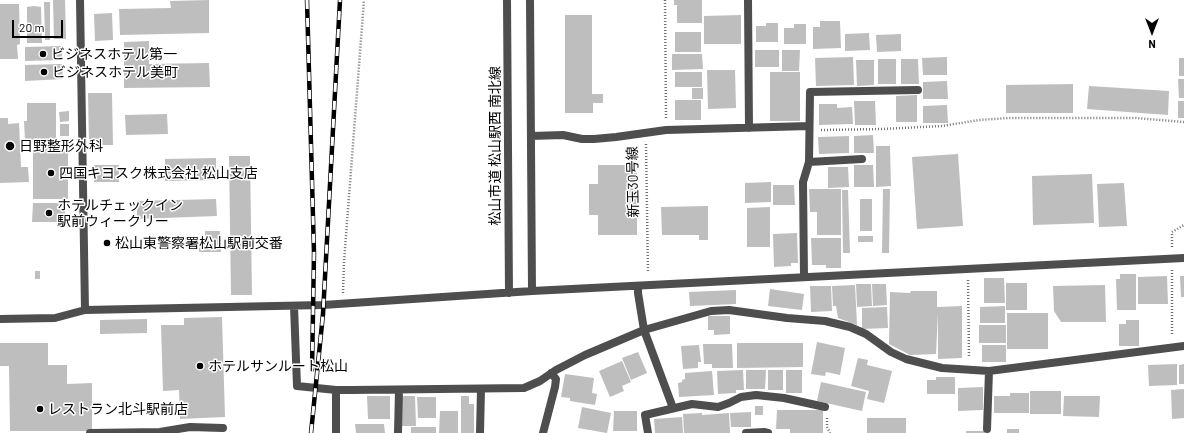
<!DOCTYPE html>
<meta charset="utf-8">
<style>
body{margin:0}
#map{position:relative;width:1184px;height:433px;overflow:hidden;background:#fff;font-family:Barlow,sans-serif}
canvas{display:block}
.north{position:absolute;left:1132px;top:12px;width:40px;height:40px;-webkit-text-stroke:3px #fff;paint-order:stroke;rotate:180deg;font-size:11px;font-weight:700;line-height:16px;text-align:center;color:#000}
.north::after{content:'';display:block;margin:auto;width:14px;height:18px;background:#000;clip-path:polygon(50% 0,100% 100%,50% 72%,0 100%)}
.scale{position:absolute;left:12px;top:20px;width:51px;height:18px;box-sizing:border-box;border:2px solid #000;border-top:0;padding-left:5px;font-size:12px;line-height:14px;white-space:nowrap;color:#000;-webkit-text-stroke:3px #fff;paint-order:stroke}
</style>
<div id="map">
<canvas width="1184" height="433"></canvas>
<div class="north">N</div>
<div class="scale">20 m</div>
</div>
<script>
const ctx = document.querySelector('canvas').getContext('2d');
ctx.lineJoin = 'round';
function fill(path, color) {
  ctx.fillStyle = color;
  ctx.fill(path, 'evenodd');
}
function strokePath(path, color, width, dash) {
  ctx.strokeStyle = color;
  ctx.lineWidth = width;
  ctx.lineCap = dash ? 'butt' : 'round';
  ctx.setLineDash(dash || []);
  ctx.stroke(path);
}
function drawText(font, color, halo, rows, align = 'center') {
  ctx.font = font + ' Barlow,"Noto Sans JP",sans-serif';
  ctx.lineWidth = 3;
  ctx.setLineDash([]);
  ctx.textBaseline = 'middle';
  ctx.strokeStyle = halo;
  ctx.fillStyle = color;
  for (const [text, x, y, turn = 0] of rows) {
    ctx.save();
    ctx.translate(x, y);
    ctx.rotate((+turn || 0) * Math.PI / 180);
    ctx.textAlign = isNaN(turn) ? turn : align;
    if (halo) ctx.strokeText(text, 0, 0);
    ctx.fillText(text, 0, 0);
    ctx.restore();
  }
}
const building = new Path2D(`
 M53,0H65L66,39H54Z
 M209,0V33L120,35L119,9L171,8L170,1Z
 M674,0H702V23H677V5H674Z
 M44,2H50V40H45Z
 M0,4H19L20,44L17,45L18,59H0Z
 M34,6L41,7L42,43H27V7Z
 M112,13L113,40L95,41L94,14Z
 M565,15H592V94H603V103H593V113H565Z
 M741,15V44H704V16Z
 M820,21H840L841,48L813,49V27H820Z
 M766,23H778V42H756V26H766Z
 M794,24H806V44H784V28H794Z
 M675,32H701V52H675Z
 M869,33L870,50L845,51V34Z
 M901,34V51L877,52L876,35Z
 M149,41V64L209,63L210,87L124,88V42Z
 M62,46V60L25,61V47Z
 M755,50H779V67H755Z
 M782,50H800L799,71H782Z
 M672,54H702L703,69L672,70Z
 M853,57L854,85L816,86L815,58Z
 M947,57V75H923L922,58Z
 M1179,58H1184V76H1179Z
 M878,59H896V84H878Z
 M901,59H918L919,84H901Z
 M856,60H874V85L857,86Z
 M62,64L63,79L25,81V65Z
 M707,70H735L736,108L708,109Z
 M675,72H702V87H675Z
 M770,72H800V121H770Z
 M1178,79H1184V98H1179Z
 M947,81L948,99H923V82Z
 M1073,84V113H1006V85Z
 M1089,86L1169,91L1168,115L1087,109Z
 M692,88H703V99H692Z
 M88,93H112L113,145H89Z
 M917,95V122H896V96Z
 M675,100H701V120H675Z
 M854,101H875L876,125H855Z
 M1178,101H1184V118H1178Z
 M27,103H56V140L25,141L24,121H27Z
 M819,104H837V108L852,107L853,124L819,125Z
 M947,105L948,123H923V106Z
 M69,111V121L60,122L59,112Z
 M167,114L168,134L126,135L125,115Z
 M0,118H8V124L19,123L21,167H28L29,182L0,183Z
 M60,124H69V136H60Z
 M873,135L874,153H854V136Z
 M849,136V153L819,154L818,137Z
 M876,146H890L891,186L876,187Z
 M33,148H68V199H33Z
 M958,154L963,226L917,229L912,157Z
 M229,156H250L252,295H231Z
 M216,158V180L165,181V159Z
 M94,165H119V182H94Z
 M598,165H637V235H598V215H589V184H598Z
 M854,165H873L874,187H854Z
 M828,167H848L849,187L828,188Z
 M1092,174L1094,223L1033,225L1032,176Z
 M771,182V202L745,203V183Z
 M1124,183L1127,226L1099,227L1097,184Z
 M773,185H794L795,205H773Z
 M809,189H841V235H817V212H810Z
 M883,189H890L889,253H882Z
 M842,190H848L850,253H843Z
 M216,199L217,216L137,219V201Z
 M860,199H872V231H860Z
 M33,203H65V222H32Z
 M708,206V240H699V235H662L661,207Z
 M770,207V247H747V208Z
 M205,231H220L221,252H199V246H203V238H205Z
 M797,233L798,263H791V266L774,267L773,234Z
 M858,236H873V242H858Z
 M811,238H841V268H826V265H812Z
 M35,271H40V279H35Z
 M1120,274H1136V310H1117L1116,279H1120Z
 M1167,276L1168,304H1138V277Z
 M1180,276H1184V297H1181Z
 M984,278H1004L1005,303H984Z
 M1006,283H1027V310H1006Z
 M856,284H871L872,306L857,307Z
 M872,284H886L887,305L873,306Z
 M855,285L857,325L838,318L836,306H833L832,286Z
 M1105,285L1106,322H1061L1054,311L1053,286Z
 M810,286H831L832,311L811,312Z
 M770,289L804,294L802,310L768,306Z
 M736,290V304L690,306L689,292Z
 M911,291H937V307L962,306V358L938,359V313L936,354L910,355L889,344L890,292L910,293Z
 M1005,306V323H980V307Z
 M887,307L888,328L862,329V308Z
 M1007,313H1048V349H1007Z
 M708,316H730V334L714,335V330H708Z
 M222,317L225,417L180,419L179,390L163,391L161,325H184V318Z
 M147,319V333L100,334V320Z
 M1126,320H1139V346H1119V324H1126Z
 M979,325H1006V343H979Z
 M817,342L845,348L840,375L826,372L825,376L811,374Z
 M0,343H48V365H67V384L92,383V431H10L9,366H0Z
 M737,343H803V367L737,368Z
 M703,344H732L733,368H712V364H704Z
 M699,345L701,362H698V368L683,369L681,346Z
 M982,345H1006V362H982Z
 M638,352L647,373L631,380L622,358Z
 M858,358L868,360L867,365L892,371L884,403L867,399L869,391L851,386Z
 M622,361L631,382L622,386L624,391L610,397L599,371Z
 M1177,364V385L1149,386L1148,365Z
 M1184,364V384H1179V365Z
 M743,370L744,390H736V393L718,394L717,371Z
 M746,370H766L765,389H746Z
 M768,370H783V390H768Z
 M786,370H802V393H786Z
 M712,371L714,395L679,397L678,383L682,382V380L685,379V373Z
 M565,374L594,378L592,393L597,394L595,405L570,401V398L561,397Z
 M936,377H955V394H927V380H936Z
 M821,382L866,392L862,411L817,401Z
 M983,387V410L958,411V388Z
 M1184,389V418L1172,419L1171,390Z
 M1030,391H1061V414H1030Z
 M1010,393H1029V413H994V396H1010Z
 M367,396H390V419H368Z
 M402,396H415L416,426H402Z
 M461,396H469V404H474V433H461Z
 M1064,396H1100L1099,417L1063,416Z
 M417,397H436V418H418Z
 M755,406H763V415H755Z
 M582,407L611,413L607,433L578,428Z
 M777,410H823V433H790V429H776Z
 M440,411H458V433H439Z
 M614,411H637V431H613Z
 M751,412V427H731L730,413Z
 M702,413V415L729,413L730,433H684L683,414Z
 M682,417L683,433H655L654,419Z
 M867,418H906V433H867Z
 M355,424H384L385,433H356Z
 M411,427H436V433H411Z
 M1007,429H1019V433H1007Z
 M966,431H986V433H966Z`);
const path = new Path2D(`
 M665,0L666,118
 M821,130L882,129L942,126L979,120L1009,118H1136L1184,122
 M646,144L648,273
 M1172,247V232L1184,225
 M1172,270V335
 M968,280L969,357
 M343,293L344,262L364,0
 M827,418V427L830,433`);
const minor = new Path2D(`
 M80,0L85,310
 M507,0L509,293
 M530,0L532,291
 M748,0L749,128
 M531,136L563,135L582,139H594L616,137L666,130L809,126
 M809,162L862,159
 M804,277L803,182L809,162L810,92L918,90
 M638,286V293L644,330L673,408
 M294,306L297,386L336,390V433
 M0,319L55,318L85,310L323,305L532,291L1184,258
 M336,390H352L524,388L540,381L556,370L585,355L644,330L711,311L729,310L787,318L825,321L850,327L866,334L891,352L906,359L942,368L989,371L1184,346
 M987,429L989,371
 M90,433L160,432L190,427L223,428
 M398,433L399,390
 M480,433L481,389
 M543,433L555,387L556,379L551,373
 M648,433L645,415L692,404L718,407L729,403L741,397L756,395L784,398L825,407
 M746,433L764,432L768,433`);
const rail = new Path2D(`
 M307,0L314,253L312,370
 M311,433L323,314L340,0`);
const markers = [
 [43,54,4,"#000"],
 [44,72,4,"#000"],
 [10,146,5,"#000"],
 [51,173,4,"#000"],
 [49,213,4,"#000"],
 [107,243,4,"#000"],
 [200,366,4,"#000"],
 [40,409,4,"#000"]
];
const poiNames = [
 ["ビジネスホテル第一",51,54],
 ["ビジネスホテル美町",52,72],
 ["日野整形外科",19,146],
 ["四国キヨスク株式会社 松山支店",59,173],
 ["ホテルチェックイン",57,205],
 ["駅前ウィークリー",57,221],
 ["松山東警察署松山駅前交番",115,243],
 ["ホテルサンルート松山",208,366],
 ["レストラン北斗駅前店",48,409]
];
const streetNames = [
 ["松山市道 松山駅西 南北線",495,146,-90],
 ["新玉30号線",633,182,-91]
];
fill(building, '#bebebe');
strokePath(path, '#707070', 2.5, [1, 2]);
strokePath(minor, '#4e4e4e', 8);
strokePath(rail, '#000', 4.5);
strokePath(rail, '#fff', 3, [9]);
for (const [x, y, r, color] of markers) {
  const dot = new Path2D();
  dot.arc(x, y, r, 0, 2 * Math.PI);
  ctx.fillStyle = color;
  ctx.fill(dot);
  strokePath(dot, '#fff', 1.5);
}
drawText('14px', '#000', '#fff', poiNames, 'left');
drawText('14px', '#000', '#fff', streetNames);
</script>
